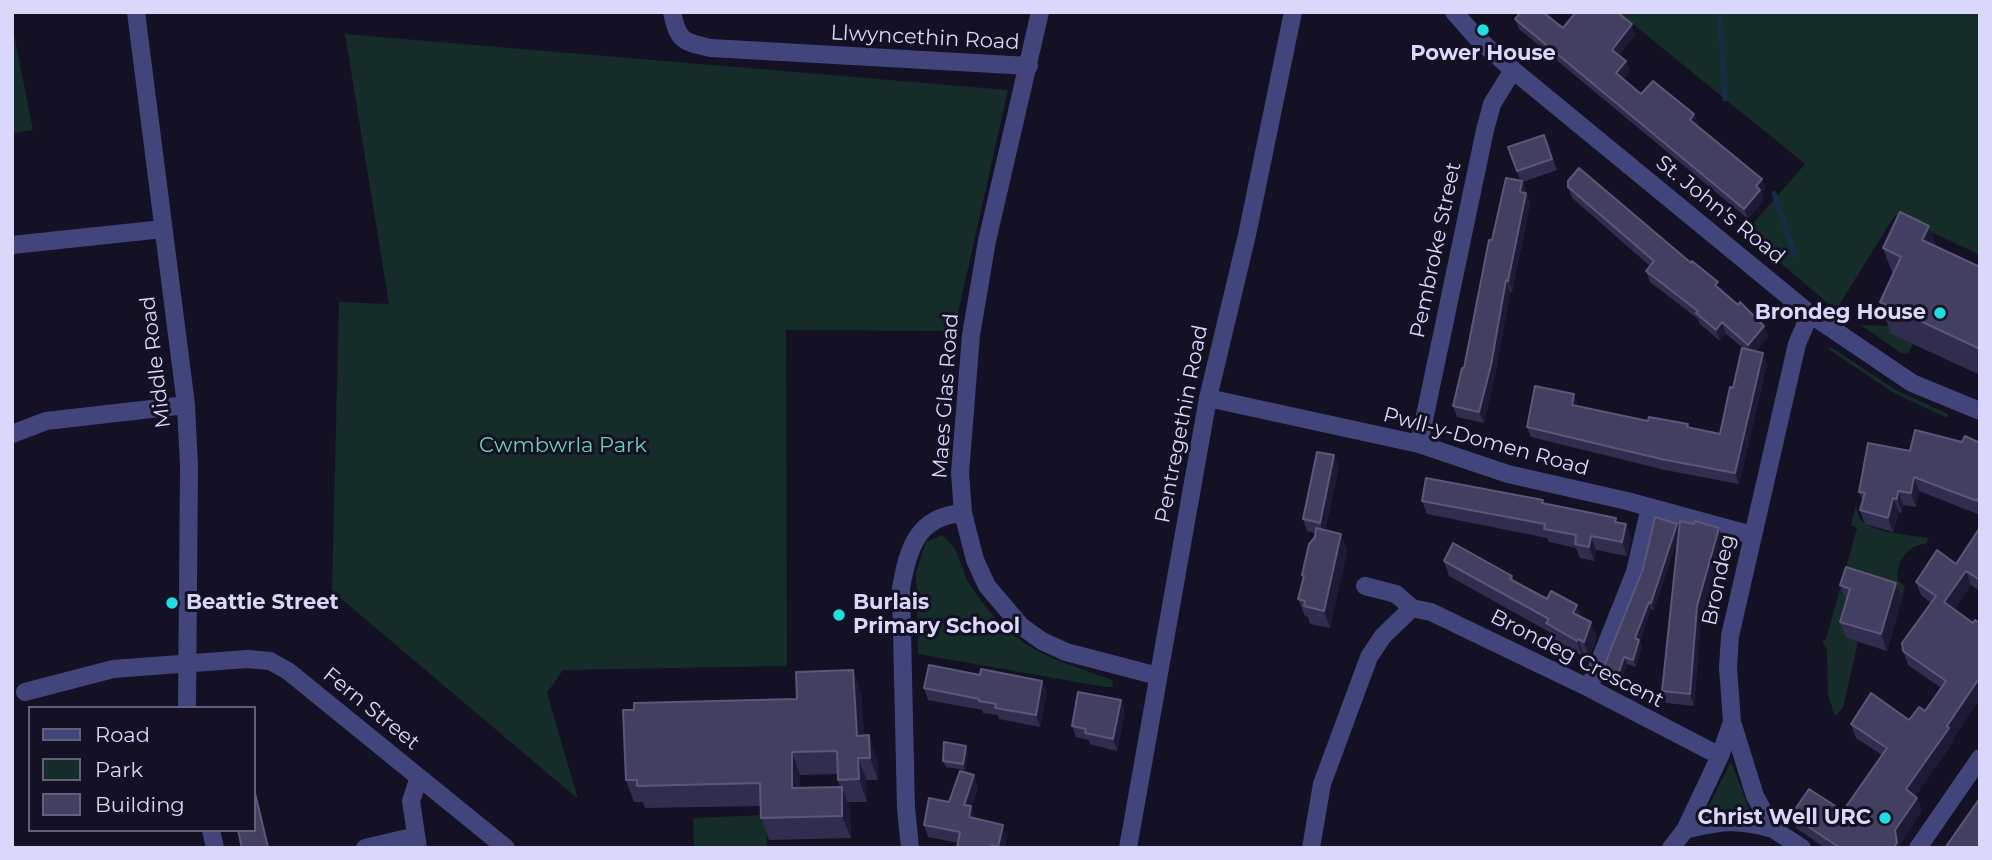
<!DOCTYPE html>
<style>
body{margin:0}
#map{position:relative;width:1992px;height:860px;overflow:hidden;background:#131123;font-family:Montserrat,sans-serif}
canvas{display:block}
.frame{position:absolute;inset:0;border:14px solid #d9d8fa;pointer-events:none}
.legend{position:absolute;left:28px;top:706px;width:228px;height:126px;box-sizing:border-box;background:#131123;border:2px solid #626179;margin:0;padding:9px 12px;list-style:none;font-size:21px;color:#d9d8fa}
.legend li{display:flex;align-items:center;gap:14px;height:35px}
.legend b{width:35px;border:2px solid #626179}
</style>
<div id="map">
<canvas width="1992" height="860"></canvas>
<div class="frame"></div>
<ul class="legend">
<li><b style="height:9px;background:#42457c"></b>Road</li>
<li><b style="height:19px;background:#152c29"></b>Park</li>
<li><b style="height:19px;background:#433f60"></b>Building</li>
</ul>
</div>
<script>
const ctx = document.querySelector('canvas').getContext('2d');
ctx.lineJoin = 'round';
function fill(path, color) {
  ctx.fillStyle = color;
  ctx.fill(path, 'evenodd');
}
function strokePath(path, color, width, dash) {
  ctx.strokeStyle = color;
  ctx.lineWidth = width;
  ctx.lineCap = dash ? 'butt' : 'round';
  ctx.setLineDash(dash || []);
  ctx.stroke(path);
}
function drawText(font, color, halo, rows, align = 'center') {
  ctx.font = font + ' Montserrat,sans-serif';
  ctx.lineWidth = 6;
  ctx.setLineDash([]);
  ctx.textBaseline = 'middle';
  ctx.strokeStyle = halo;
  ctx.fillStyle = color;
  for (const [text, x, y, turn = 0] of rows) {
    ctx.save();
    ctx.translate(x, y);
    ctx.rotate((+turn || 0) * Math.PI / 180);
    ctx.textAlign = isNaN(turn) ? turn : align;
    if (halo) ctx.strokeText(text, 0, 0);
    ctx.fillText(text, 0, 0);
    ctx.restore();
  }
}
const green = new Path2D(`
 M1618,12H1980V255L1895,215L1836,310L1745,233L1805,164Z
 M12,24L33,130L12,133Z
 M345,34L1008,90L954,331L786,330L787,666L563,670L547,693L578,799L332,591L339,302L389,304Z
 M1861,325L1890,326L1892,334L1913,344L1908,354L1901,353Z
 M1831,347L1896,390L1948,414L1947,418L1894,393L1828,349Z
 M1856,504C1857,509 1858,516 1861,520C1870,532 1914,536 1929,538L1926,544C1908,543 1894,565 1898,581L1905,586L1902,599L1846,638L1858,642L1843,708L1835,716L1828,695L1827,650L1822,641L1826,639L1857,528L1851,525Z
 M942,535C963,552 958,566 971,586C1011,648 1045,656 1112,680L1113,687H1105L918,654L916,572L926,542Z
 M1730,763L1733,766L1751,814L1710,813L1707,810Z
 M766,815L767,848H694L693,818Z`);
const stream = new Path2D(`
 M1720,12L1725,99
 M1774,193L1795,256`);
const minor = new Path2D(`
 M136,12L186,405L189,466L187,708
 M672,12C678,41 683,42 711,48L1029,66
 M1040,12L987,241L971,335L960,473L963,513L975,560L987,586L1021,626L1042,641L1066,652L1158,676
 M1454,12L1476,37L1513,70L1810,314L1912,383L1980,411
 M12,245L163,229
 M1208,398L1419,444L1508,474L1627,501L1752,535
 M12,434L46,421L186,405
 M1419,444L1485,130L1492,104L1513,70
 M1365,586L1396,594L1412,608L1431,612L1485,638L1589,688L1720,756
 M1589,688L1635,572L1650,507
 M25,692L113,669L247,659L270,661L288,671L506,848
 M1732,722L1755,796L1773,829L1802,848
 M211,830L215,848
 M1685,830C1722,821 1736,819 1773,829
 M365,848L416,836
 M418,848L411,801L419,777
 M910,848L906,808L901,588C908,549 917,516 963,513
 M1128,848L1208,398L1247,235L1293,12
 M1311,848L1322,784L1369,657L1383,636L1412,608
 M1671,848L1685,830L1720,756L1732,722L1728,667L1730,636L1797,344L1810,314
 M1918,848L1980,758`);
const wall = new Path2D(`
 M1515,19L1563,28L1635,35L1619,55L1626,61L1630,71L1623,79L1641,94L1694,114L1698,125L1697,126L1762,179L1765,189L1762,193L1764,200L1748,219L1519,29Z
 M1544,135L1557,170L1523,182L1530,204L1512,292H1510L1495,376L1484,423L1457,417L1453,406L1464,368L1492,240L1520,180L1508,147Z
 M1568,187L1721,290L1764,326L1768,337L1756,351L1763,353L1767,364L1739,484L1665,470L1531,437L1527,427L1578,405V407L1648,421L1688,424L1689,428L1720,434L1744,349L1726,334L1720,341L1700,324L1698,319L1650,282L1646,271L1650,266L1572,198Z
 M1929,226L1936,246L1980,267V375L1891,334L1880,302L1893,275L1883,248Z
 M1962,442L1980,443V515L1919,491L1916,507L1903,505L1902,513L1899,512L1893,532L1865,524L1860,510L1863,502L1859,492L1910,451Z
 M1339,467L1325,530L1341,534L1347,552L1330,628L1310,624L1308,617L1305,616L1298,599L1303,579L1302,575L1315,533L1307,531L1303,519Z
 M1543,500L1544,504L1626,524L1631,538L1627,556L1596,550L1594,561L1580,558L1576,548L1549,542L1547,538L1427,514L1422,501Z
 M1679,530L1724,540L1701,617L1694,706L1666,703L1662,691L1679,534L1654,610L1651,609L1640,640L1642,647L1636,667L1627,664L1621,682L1606,677L1603,669Z
 M1980,530V591L1971,585L1954,609L1973,623H1980V698L1953,739L1954,741L1915,796L1917,798L1922,811L1900,844V848H1825L1796,828L1791,815L1843,811L1882,755L1856,738L1851,724L1909,720L1925,711L1941,688L1908,665L1903,651L1931,603L1921,595L1916,582L1956,564Z
 M1444,561L1512,576L1514,581L1582,617L1597,637L1589,657L1583,654L1582,656L1552,638L1549,632L1449,576Z
 M1840,585L1902,599L1887,651L1846,638L1840,622L1846,601Z
 M980,675L1042,681L1047,693L1040,727L999,719L998,715L983,713L982,710L928,700L924,688Z
 M861,693L864,736L877,758L878,780H867V802H847L850,810L851,838L769,840L761,818V806L645,808L643,802H634L626,780L797,699ZM837,774L838,780L840,787L800,788V775Z
 M1121,700L1125,712L1117,751L1090,744L1088,740L1076,737L1072,726Z
 M966,746L968,752L965,770L946,767L943,761Z
 M978,787L971,808L975,819L1007,836L1004,848H957L958,843L928,837L924,825L949,802Z`);
const shadedWall = new Path2D(`
 M1632,24L1635,35L1616,60L1612,50Z
 M1626,61L1630,71L1620,83L1616,73Z
 M1694,114L1698,125L1694,130L1690,120Z
 M1762,179L1765,189L1762,193L1764,200L1748,219L1744,209L1756,186Z
 M1522,181L1530,204L1512,292L1508,281Z
 M1929,226L1940,258L1922,240Z
 M1506,280L1510,292L1495,376L1484,423L1479,412Z
 M1722,322L1726,334L1720,341L1716,330Z
 M1764,326L1768,337L1752,356L1748,345Z
 M1763,353L1767,364L1739,484L1735,473Z
 M1574,394L1578,405L1576,416L1572,405Z
 M1334,455L1339,467L1324,534L1320,523Z
 M1914,477L1919,491L1916,507L1911,493Z
 M1898,491L1903,505L1902,513L1897,499Z
 M1893,498L1899,512L1893,532L1888,518Z
 M1978,498L1980,502V510L1977,501Z
 M1626,524L1631,538L1627,556L1622,542Z
 M1677,524L1680,531L1654,610L1651,603Z
 M1719,528L1724,540L1701,617L1694,706L1690,694L1697,606Z
 M1341,534L1347,552L1330,628L1324,611Z
 M1591,536L1596,550L1594,561L1589,547Z
 M1966,571L1971,585L1950,616L1944,602Z
 M1896,583L1902,599L1887,651L1881,634Z
 M1649,602L1651,609L1640,640L1642,647L1636,667L1633,660L1635,638Z
 M1577,605L1583,620L1573,613Z
 M1591,622L1597,637L1589,657L1584,642Z
 M1578,639L1583,654L1582,656L1577,641Z
 M1624,657L1627,664L1621,682L1618,675Z
 M853,670L861,693L866,758L857,736Z
 M1980,677V698L1953,739L1954,741L1911,803L1906,789Z
 M1042,681L1047,693L1040,727L1036,715Z
 M1121,700L1125,712L1117,751L1113,739Z
 M869,735L877,758L878,780L870,758Z
 M966,746L968,752L965,770L963,764Z
 M792,752L800,775V811L792,788Z
 M858,758L867,780V802L859,779Z
 M974,775L978,787L971,808L975,818L973,829L964,805Z
 M842,787L850,810L851,838L842,816Z
 M255,793L259,804L270,848H268Z
 M1917,798L1922,811L1900,844V848H1893L1895,830Z
 M1003,825L1007,836L1004,848H998Z`);
const building = new Path2D(`
 M1521,12H1543L1563,28L1576,12H1617L1632,24L1612,50L1626,61L1616,73L1641,94L1653,81L1694,114L1690,120L1762,179L1756,186L1760,190L1744,209L1515,19Z
 M1544,135L1552,159L1517,171L1508,147Z
 M1579,168L1691,263L1692,261L1718,282L1715,285L1738,305L1740,302L1764,326L1748,345L1722,322L1716,330L1696,313L1698,311L1646,271L1654,261L1568,187V181Z
 M1506,178L1522,181L1520,192L1526,193L1508,281L1506,280L1491,365L1479,412L1453,406L1462,368H1464L1489,240H1492Z
 M1900,212L1929,226L1922,240L1980,267V349L1880,302L1901,257L1883,248Z
 M1742,348L1763,353L1735,473L1661,459L1527,427L1535,386L1574,394L1572,405L1648,421L1649,417L1688,424L1687,427L1720,434L1730,387L1733,388Z
 M1915,430L1962,442L1965,436L1980,443V498H1978L1977,501L1914,477L1911,493L1898,491L1897,499L1893,498L1888,518L1860,510L1865,493L1859,492L1868,443L1910,451Z
 M1317,452L1334,455L1320,523L1303,519Z
 M1426,478L1543,500L1542,503L1616,518L1615,522L1626,524L1622,542L1591,536L1589,547L1575,544L1576,535L1544,529L1545,524L1422,501Z
 M1655,517L1677,524L1651,603L1649,602L1635,638L1639,640L1633,660L1624,657L1618,675L1603,669L1643,569Z
 M1680,521L1694,524L1695,521L1719,528L1697,606L1690,694L1662,691Z
 M1316,528L1341,534L1324,611L1304,606L1305,601L1298,599L1304,576L1302,575L1309,544L1315,537Z
 M1979,529L1980,580L1966,571L1944,602L1973,623L1975,620L1980,623V677L1947,726L1949,728L1906,789L1917,798L1895,830L1897,843L1893,848H1840L1791,815L1809,789L1843,811L1887,748L1851,724L1871,693L1909,720L1919,707L1925,711L1946,681L1903,651L1902,643L1936,596L1916,582L1937,550L1956,564Z
 M1453,543L1512,576L1510,579L1547,599L1551,591L1577,605L1573,613L1591,622L1584,642L1578,639L1577,641L1546,623L1549,619L1444,561Z
 M1846,567L1896,583L1881,634L1840,622L1850,589L1840,585Z
 M929,665L980,675L981,669L1042,681L1036,715L995,708L996,704L979,701V699L924,688Z
 M853,670L857,736L869,735L870,758H858L859,779L838,780L837,751L792,752V788L842,787V816L761,818L760,783L637,786V780H626L623,710H634V703L797,699L796,672Z
 M1078,692L1121,700L1113,739L1085,733L1086,729L1072,726Z
 M944,742L966,746L963,764L943,761Z
 M960,771L974,775L964,805L971,806L969,817L1003,825L998,847L992,845L991,848H957L960,832L924,825L929,798L949,802Z
 M254,793H255L268,848H242L238,830H254Z
 M1980,798V848H1945Z`);
const markers = [
 [1483,30,7,"#1edee0"],
 [1940,313,7,"#1edee0"],
 [172,603,7,"#1edee0"],
 [839,615,7,"#1edee0"],
 [1885,818,7,"#1edee0"]
];
const streetNames = [
 ["Llwyncethin Road",925,38,3],
 ["St. John's Road",1720,210,39],
 ["Pembroke Street",1436,250,-78],
 ["Middle Road",156,362,-97],
 ["Maes Glas Road",946,396,-86],
 ["Pentregethin Road",1182,424,-79],
 ["Pwll-y-Domen Road",1486,442,15],
 ["Brondeg",1719,580,-78],
 ["Brondeg Crescent",1577,659,27],
 ["Fern Street",371,709,39]
];
const poiNames = [
 ["Power House",1483,54,"center"],
 ["Brondeg House",1926,313],
 ["Beattie Street",186,603,"left"],
 ["Burlais",853,603,"left"],
 ["Primary School",853,627,"left"],
 ["Christ Well URC",1871,818]
];
const parkNames = [
 ["Cwmbwrla Park",563,446]
];
fill(green, '#152c29');
strokePath(stream, '#172d47', 5);
strokePath(minor, '#42457c', 18);
fill(wall, '#312d4e');
fill(shadedWall, '#1d1a35');
fill(building, '#433f60');
strokePath(building, '#5a5778', 2);
for (const [x, y, r, color] of markers) {
  const dot = new Path2D();
  dot.arc(x, y, r, 0, 2 * Math.PI);
  ctx.fillStyle = color;
  ctx.fill(dot);
  strokePath(dot, '#131123', 2.5);
}
drawText('21px', '#d9d8fa', '#131123', streetNames);
drawText('bold 21px', '#d9d8fa', '#131123', poiNames, 'right');
drawText('21px', '#6dd1af', '#131123', parkNames);
</script>
